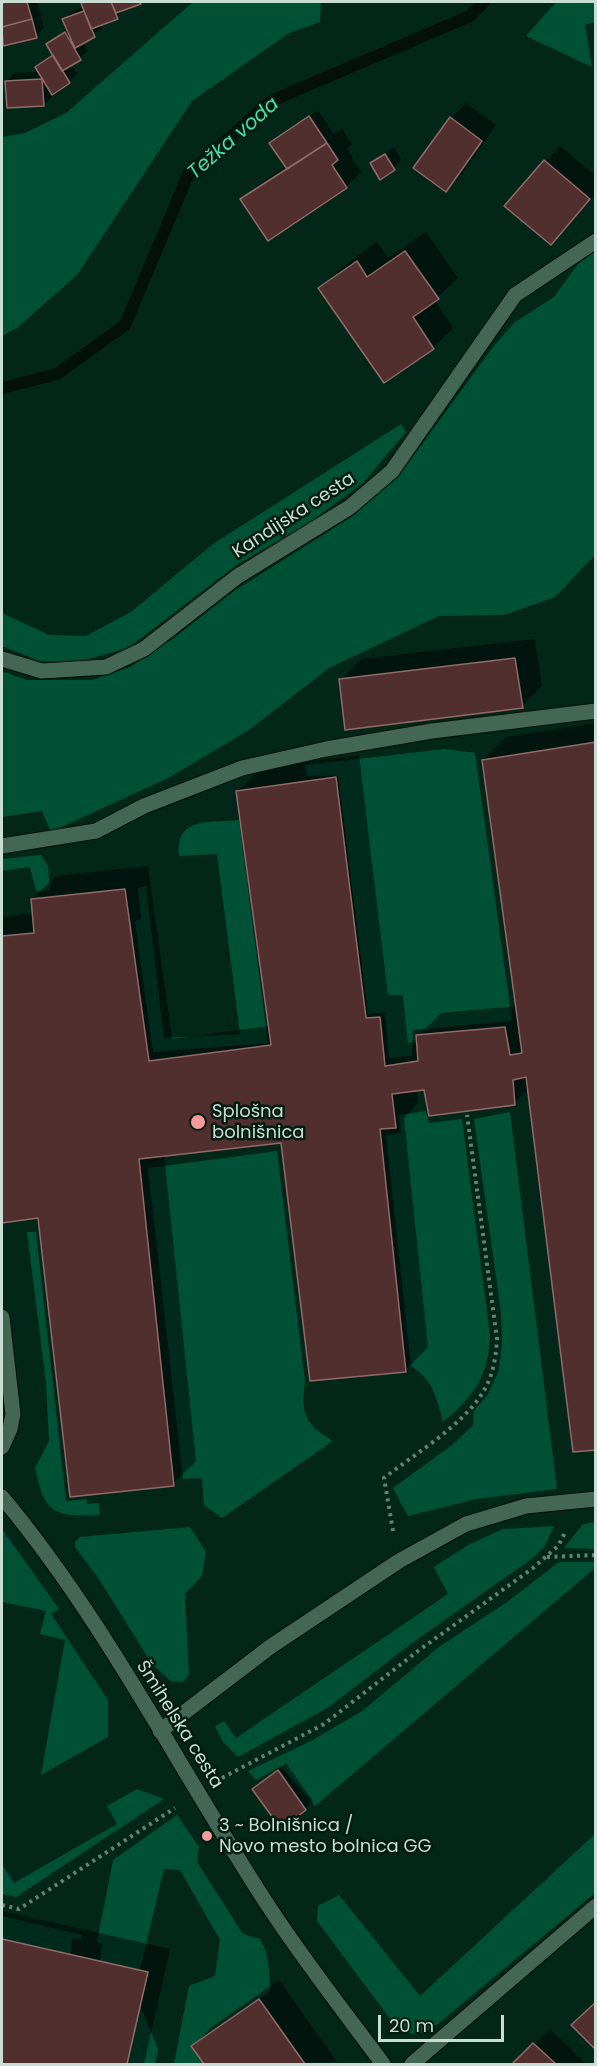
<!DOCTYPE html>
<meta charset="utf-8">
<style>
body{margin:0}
#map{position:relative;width:597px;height:2066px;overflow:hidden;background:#022719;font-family:Poppins,sans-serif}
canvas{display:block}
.frame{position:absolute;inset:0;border:3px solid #caddd3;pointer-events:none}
.scale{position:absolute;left:378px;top:2015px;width:126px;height:27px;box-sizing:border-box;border:3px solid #caddd3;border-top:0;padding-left:8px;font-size:18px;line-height:21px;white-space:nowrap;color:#caddd3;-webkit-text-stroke:4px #021c11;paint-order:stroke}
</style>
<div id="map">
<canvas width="597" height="2066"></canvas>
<div class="frame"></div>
<div class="scale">20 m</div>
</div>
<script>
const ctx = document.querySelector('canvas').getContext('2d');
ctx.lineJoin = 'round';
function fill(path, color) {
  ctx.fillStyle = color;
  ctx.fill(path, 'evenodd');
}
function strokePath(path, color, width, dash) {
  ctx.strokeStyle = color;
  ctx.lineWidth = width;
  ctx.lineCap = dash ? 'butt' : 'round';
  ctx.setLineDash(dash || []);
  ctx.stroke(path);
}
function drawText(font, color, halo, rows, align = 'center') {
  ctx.font = font + ' Poppins,sans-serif';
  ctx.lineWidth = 5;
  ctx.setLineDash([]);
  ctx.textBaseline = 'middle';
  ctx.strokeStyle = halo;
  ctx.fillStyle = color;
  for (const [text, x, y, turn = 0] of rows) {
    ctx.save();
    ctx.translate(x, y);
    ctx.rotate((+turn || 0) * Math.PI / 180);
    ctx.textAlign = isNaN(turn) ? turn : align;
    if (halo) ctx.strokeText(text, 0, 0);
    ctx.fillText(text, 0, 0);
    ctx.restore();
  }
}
const green = new Path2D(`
 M193,2H321L320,22L289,33L192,101L77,275L17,328L2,336V137L25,133L66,113Z
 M556,2H595V22L585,25L592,67L526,36Z
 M595,251V555L555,597L504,615L439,616L329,668L249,730L170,777L51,832L42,811L2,817V671L27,680H92L130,667L174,638L234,591L353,516L398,477L493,347L515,322L554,297L578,264Z
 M401,424L406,432L363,483L310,522L238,564L128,648L78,662L39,661L2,646V613L49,635L86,636L131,612L213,544Z
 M444,749L475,753L512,1021L413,1030L412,1056L389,1058L385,1012L368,1014L338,775L307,776L305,765Z
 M239,820L268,1043L153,1052L135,921L141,919L138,888L146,886L164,1038L240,1034L217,854L179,856C175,816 210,823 239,820Z
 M41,855L48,866L50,890L36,891L30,867L2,871V859Z
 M426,1111L429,1123L462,1119L490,1335C489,1375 474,1397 443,1422C437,1398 433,1380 411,1366L386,1135L401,1133L399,1115Z
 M510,1112L557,1489L477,1499L408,1516L393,1488L452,1445L473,1425L474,1411L488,1394L499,1370L502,1343L501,1312L474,1119Z
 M277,1151L305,1382C301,1414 304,1423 333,1441L222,1518L204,1505L202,1478L183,1479L148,1168Z
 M27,1232H36L66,1501L87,1499V1504L99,1503L100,1515C54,1517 45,1515 35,1468L49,1441L46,1383Z
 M595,1522V1549L564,1548L583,1524Z
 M554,1526L545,1546L533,1558L412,1643L329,1707L238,1757L223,1742L215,1726L224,1721L236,1738L448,1594L434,1567L468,1545L503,1529Z
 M190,1527L206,1552L202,1576L185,1594L189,1675L183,1682L171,1681L152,1664L99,1579L75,1547V1542L80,1537Z
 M2,1529L59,1609L51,1614L108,1700V1737L41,1775L65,1640L40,1634L46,1611L2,1602Z
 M559,1562H595V1568L315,1806L281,1766L256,1780L248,1771L311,1741L362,1711L439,1647L507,1602Z
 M137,1789L164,1799L16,1897L2,1894V1864L14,1883L117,1824L107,1806Z
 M177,1815L199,1847L197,1862L243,1934L260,1939C270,1956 269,1971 270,1991L191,2046L204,2064H174L189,1986L215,1976L220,1940L180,1870L164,1869L140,1970L100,1961L102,1944L97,1942L113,1860Z
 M595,1834V1893L433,2028C414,2037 412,2036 394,2024L317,1921L318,1906L339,1895L420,1996Z
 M2,1916L82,1935L81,1939H72L71,1955L2,1939Z
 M140,2005L158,2049L155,2064H127Z`);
const shadow = new Path2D(`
 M2,2H37L44,28L36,36L4,44Z
 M84,2H141L125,9L117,17L100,24L102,28L83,42L88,51L71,64L77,74L51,93L52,97L44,105L7,81L15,73L40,72L37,67L54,53L48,44L68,28L64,19L72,11L84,7Z
 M466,103L496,125L461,175L446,190L451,118Z
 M318,110L334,134L342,129L352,144L347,149L361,172L346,187L242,200L258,185L286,166L271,143Z
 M560,146L596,176V194L551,243L506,205Z
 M394,147L402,161L380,177L371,163Z
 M426,232L458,278L435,300L453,328L433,348L384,381L320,289L340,269L377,242L388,258Z
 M535,639L542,686L522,706L341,679L361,659Z
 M596,723V1449L529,1089L514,1103L425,1089L417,1090L418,1103L404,1118L428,1347L405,1371L283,1141L164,1154L196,1461L173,1484L39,1217L2,1221V917L34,913L32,899L56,876L148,866L172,1039L269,1026L238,791L261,768L359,755L388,995H403L408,1043L418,1042V1036L441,1013L517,1006L483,760L506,737Z
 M286,1763L313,1801L305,1809L254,1789Z
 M2,1911L170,1949L144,2064H2Z
 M279,1980L337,2062L206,2064L193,2046L213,2026Z
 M550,2029L586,2064H514Z`);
const stream = new Path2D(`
 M2,388L57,374L125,325L188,175L271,101L470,16L484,2`);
const building = new Path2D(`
 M7,2H27L32,19L2,27V3Z
 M85,2H111L118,19L91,29L81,3Z
 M111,2H139L141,4L116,13Z
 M84,11L95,37L75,48L62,19Z
 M32,19L37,38L3,46L2,27Z
 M65,32L81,60L62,71L46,44Z
 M53,55L70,83L52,95L35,67Z
 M42,79L44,106L7,108L5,81Z
 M309,116L327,143L287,169L269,143Z
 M450,117L482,141L446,192L413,168Z
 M327,143L338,160L332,165L347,188L268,241L240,199Z
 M385,154L395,170L380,180L370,163Z
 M544,160L590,199L551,245L504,206Z
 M405,251L439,299L413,317L434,349L384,383L318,288L357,261L367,277Z
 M515,658L523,708L345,730L339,679Z
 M596,742V1450L573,1452L526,1077L513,1080L515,1105L429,1116L424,1090L392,1094L396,1128L380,1129L406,1372L310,1381L281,1143L139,1159L174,1486L70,1497L38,1218L2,1223V936L34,933L31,899L125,889L149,1061L271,1045L236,791L336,777L366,1018L380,1017L385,1066L418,1061L416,1035L505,1027L510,1055L522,1053L482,760Z
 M278,1770L306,1810L281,1829L252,1789Z
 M2,1939L148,1972L127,2064H2Z
 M259,1999L305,2064H204L191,2046Z
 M596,2002V2050L571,2025Z
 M533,2043L556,2064H512Z`);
const path = new Path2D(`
 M393,1531L384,1478C417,1452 468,1423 487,1385C494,1370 496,1355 497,1339L467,1115
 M547,1557L596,1555
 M222,1778L324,1724L418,1651L533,1568L558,1546L565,1533
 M2,1905L19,1909L175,1808`);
const lane = new Path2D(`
 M2,846L96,831L144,806L242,768L326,749L432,731L596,711
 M2,1317L13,1414L10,1429L2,1447
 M160,1731L270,1647L399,1561L466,1524L526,1506L596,1499`);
const street = new Path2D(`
 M2,659L42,671L106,667L144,649L238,576L350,507L392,471L515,295L596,241
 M2,1497C107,1623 181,1773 271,1910C306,1963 345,2013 383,2064
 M412,2064L596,1906`);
const markers = [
 [198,1122,8,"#f59b9b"],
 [207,1836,6,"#f59b9b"]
];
const streetNames = [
 ["Kandijska cesta",294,516,-33],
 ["Šmihelska cesta",179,1725,58]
];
const poiNames = [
 ["Splošna",212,1112],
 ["bolnišnica",212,1133],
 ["3 ~ Bolnišnica /",219,1826],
 ["Novo mesto bolnica GG",219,1847]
];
const waterNames = [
 ["Težka voda",234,139,-41]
];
fill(green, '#005036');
fill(shadow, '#0007');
strokePath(stream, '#04100a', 12);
fill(building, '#512f2f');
strokePath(building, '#916b6a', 1.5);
strokePath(lane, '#000e05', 17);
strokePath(street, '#000e05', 17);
strokePath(path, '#668276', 4, [3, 4.5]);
strokePath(lane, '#436655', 15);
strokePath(street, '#436655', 15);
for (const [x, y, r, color] of markers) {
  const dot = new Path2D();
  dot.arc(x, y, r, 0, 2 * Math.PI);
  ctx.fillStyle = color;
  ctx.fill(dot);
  strokePath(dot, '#021c11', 2);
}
drawText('18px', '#caddd3', '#021c11', streetNames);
drawText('18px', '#caddd3', '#021c11', poiNames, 'left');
drawText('italic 20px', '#4ddba4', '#021c11', waterNames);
</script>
